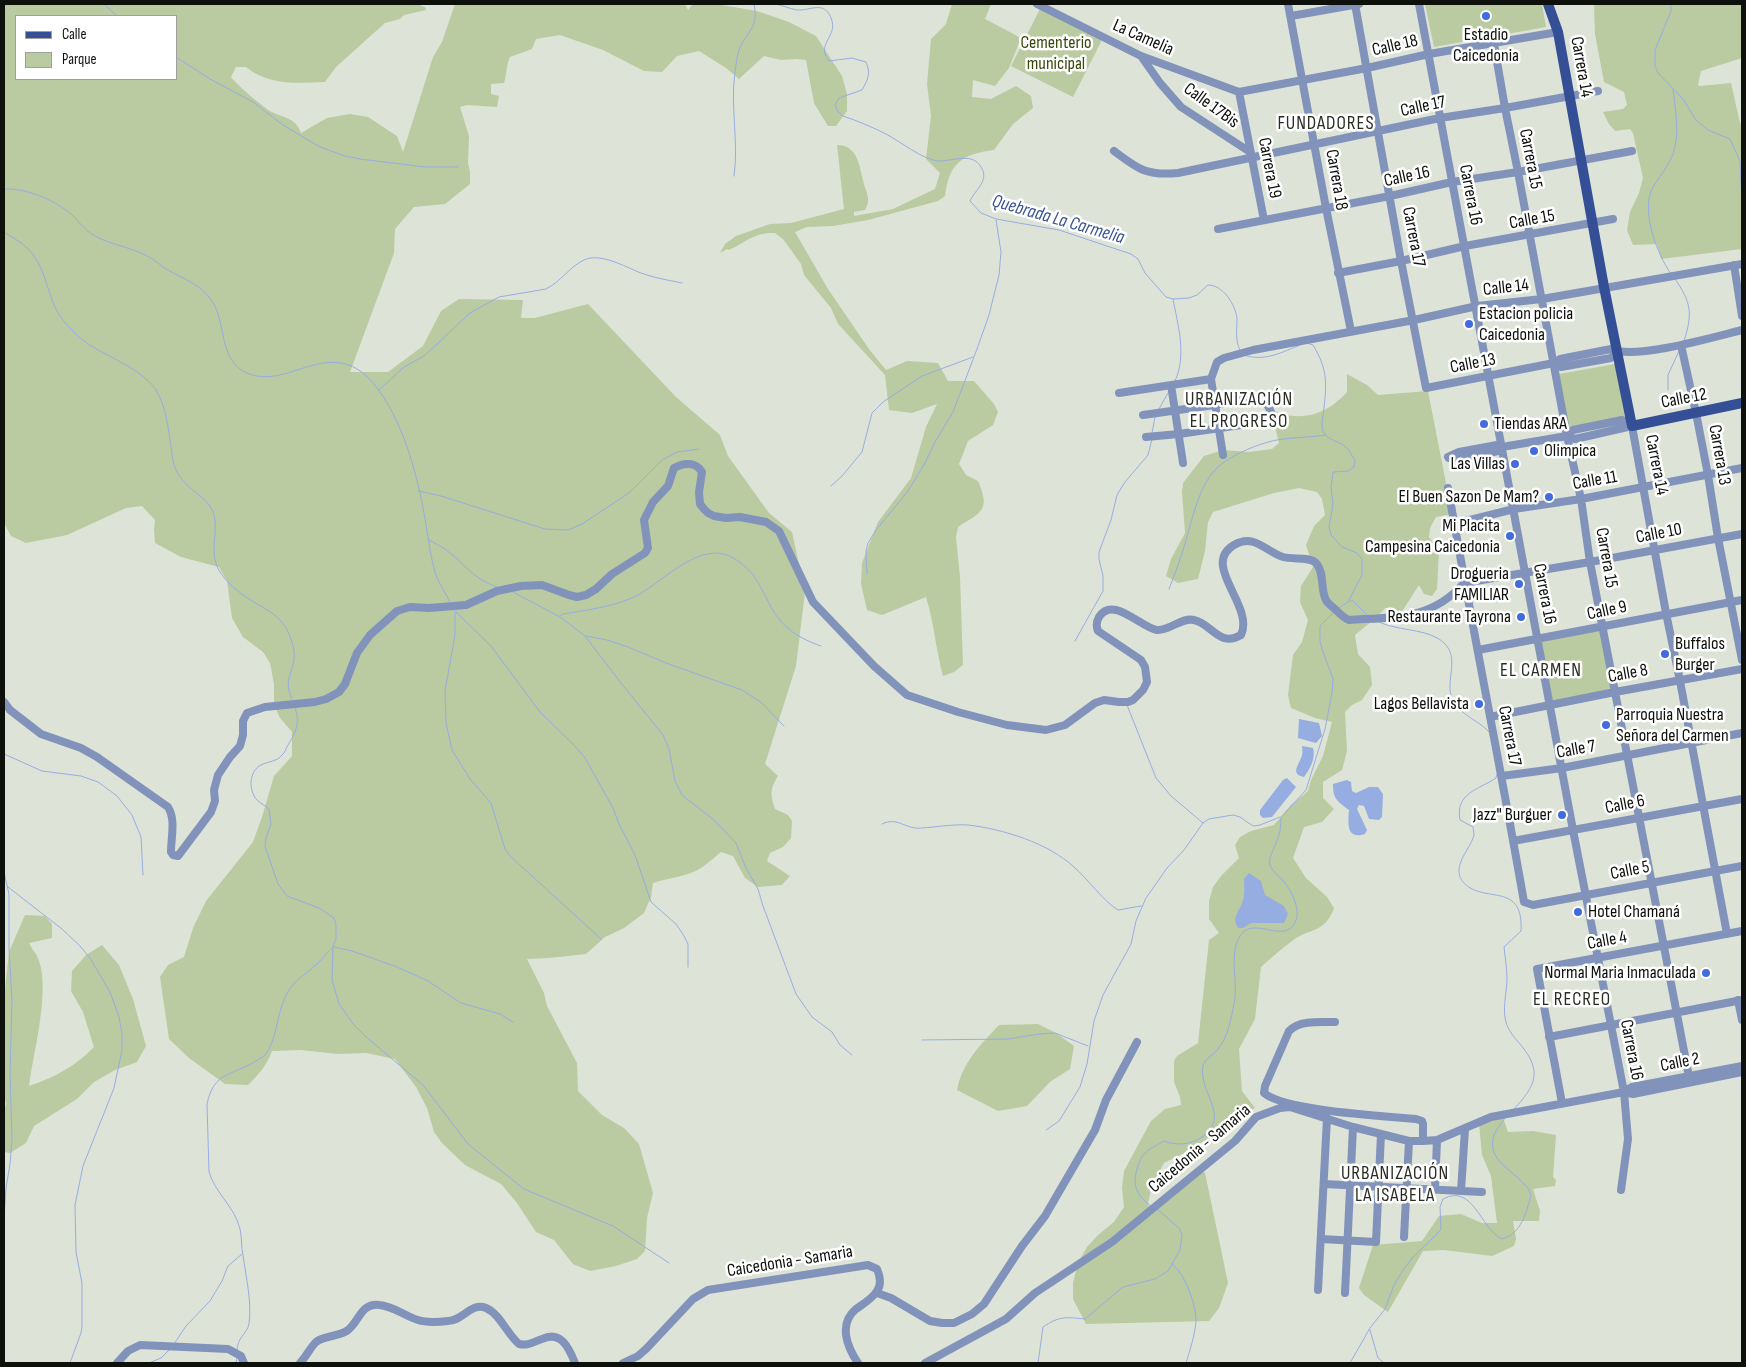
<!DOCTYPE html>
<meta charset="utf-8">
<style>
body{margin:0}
#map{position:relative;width:1746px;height:1367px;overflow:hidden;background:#dee3d7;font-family:"Sofia Sans Condensed",sans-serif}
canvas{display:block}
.frame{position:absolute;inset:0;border:5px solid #0e100c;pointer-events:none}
.legend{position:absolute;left:15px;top:15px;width:162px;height:65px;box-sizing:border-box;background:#fff;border:1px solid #9f9f9e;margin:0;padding:6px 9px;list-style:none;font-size:15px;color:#0e100c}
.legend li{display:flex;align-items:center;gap:10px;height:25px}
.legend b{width:25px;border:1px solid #9f9f9e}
</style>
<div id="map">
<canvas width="1746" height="1367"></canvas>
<div class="frame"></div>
<ul class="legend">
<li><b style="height:6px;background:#354f96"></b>Calle</li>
<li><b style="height:14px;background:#bacaa1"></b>Parque</li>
</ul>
</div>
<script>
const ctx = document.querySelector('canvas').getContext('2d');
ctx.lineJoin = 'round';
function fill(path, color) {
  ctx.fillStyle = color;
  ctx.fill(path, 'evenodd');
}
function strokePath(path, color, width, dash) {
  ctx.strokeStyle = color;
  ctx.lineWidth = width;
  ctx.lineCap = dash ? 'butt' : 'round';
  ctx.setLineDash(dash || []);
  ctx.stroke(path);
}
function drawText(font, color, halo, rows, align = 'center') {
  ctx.font = font + ' "Sofia Sans Condensed",sans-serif';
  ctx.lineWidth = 5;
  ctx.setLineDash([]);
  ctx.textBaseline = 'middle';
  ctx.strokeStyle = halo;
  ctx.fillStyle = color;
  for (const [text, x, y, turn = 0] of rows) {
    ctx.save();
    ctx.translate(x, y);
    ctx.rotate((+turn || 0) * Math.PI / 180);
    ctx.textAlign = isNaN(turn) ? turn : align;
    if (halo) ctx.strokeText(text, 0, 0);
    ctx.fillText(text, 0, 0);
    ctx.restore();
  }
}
const green = new Path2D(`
 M4,4H420L421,6L425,7L426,10L404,15L400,19L385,23L336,67L325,82C297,83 269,86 246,67H236L231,77C237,85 262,106 270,111C282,118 296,117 301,133L327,118L350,114L368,117L397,136L403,152L433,57L442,42L455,4H685L688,10L693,4H716L757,11L789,22L816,36L842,76L847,94V111L836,126H828L814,103L806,60L797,59L781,60L764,56L739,79L726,68L699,51L677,56L662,72L644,71L603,50L560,35L536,39L532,49L510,57C506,65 507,74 504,83L491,84V94L499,96L497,107L467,105L460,107L469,136L468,163L470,172V184L445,204L414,207L395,229L394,253L350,372H388L423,346L441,311L459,299L523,300L521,318H535L588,304L676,397L720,435L728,456L769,513L792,532L805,592L796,666L765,764L778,776C770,789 770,794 775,809L788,815L792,821L791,838L783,847L770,853L767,861L790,876L782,885L758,887L745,878L733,856L721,852C710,861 701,870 688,874C676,878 664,879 653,883L651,897L644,913L624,928L605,937L586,954L549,958L527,959L544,993L547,1006L577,1063L578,1091L602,1115L624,1128L639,1144L653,1193L647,1218L645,1251L637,1259L616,1266L590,1271L573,1264L554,1240L536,1232L517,1203L501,1184L465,1165L442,1143L434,1132L427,1108L416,1087L395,1059L366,1053L338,1054L301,1050L272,1051C267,1065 259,1074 248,1085L225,1084L189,1058L169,1039L160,977L168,965L184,957L193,928L206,901L253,842L262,817L274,776L292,756V732L280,718L274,705V684L270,663L263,652L243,637L232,618L227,581L219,567L181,557L155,543L154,530L155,520L142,506L126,508L67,535L26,543L11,536L4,523ZM16,16H176V79H16Z
 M952,4H991L985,19L1021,38L1009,68L995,86L973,80L972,97L991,99L1016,86L1031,96L1033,108L1013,124L994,150C962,154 949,163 945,196L938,201L868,220L833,226L807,227L795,232L828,289L869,349L886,370L907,361L938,363L948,381H974L994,404L998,412L993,425L968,441L959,464L966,475L978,481C991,511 981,512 958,527L956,537L960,577L963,665L954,672L943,676C936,650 934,623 926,597L882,615L867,610L861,584L862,563L878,522L911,478L926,427L937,404L912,413L889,410L885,375L838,324L831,308L804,275L801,264L783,239L775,233C754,232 746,242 729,250L727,249L720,253L725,244L736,236L770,224L791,223L844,209L837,145C857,145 859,164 863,180C865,191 872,198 865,210L854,212V216L893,209L935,189L940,173L926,159L931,116L927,84L931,39L946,24Z
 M1425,4H1542L1546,27L1434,47Z
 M1594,4H1742V58L1701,71L1698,85L1700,86L1731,83L1740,123L1742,127V249L1661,259L1657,244L1633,245L1627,230L1630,212L1639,193L1643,178L1633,133L1630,129L1615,131L1609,124L1603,112L1623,109L1627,105L1624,92L1604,82L1595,34Z
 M1040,9L1102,40L1073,97L1011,66Z
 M1615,364L1625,418L1569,428L1559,374Z
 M1347,374L1367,385L1378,395L1428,391L1452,514L1436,517L1430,528L1429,537L1439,550L1437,589L1432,596L1424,594L1419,585L1401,613L1385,608L1377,617L1355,635L1358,654L1370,667L1372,685L1362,700L1352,705L1345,712L1347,751L1342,770L1323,782V798L1334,809L1322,822L1304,827L1293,858L1306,878L1327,897L1334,908C1325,934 1308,928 1292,941C1281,949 1271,958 1261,967L1255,1019L1239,1049L1242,1091L1255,1108L1213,1133L1205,1141L1189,1148L1184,1153L1164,1163L1152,1185L1148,1204L1150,1208L1198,1170L1205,1173L1228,1283L1219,1308L1209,1321L1086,1324L1073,1299V1283L1078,1263L1087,1247L1098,1235L1114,1222L1124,1207L1122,1188L1124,1171L1151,1121L1165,1109L1181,1105L1180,1097L1174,1082V1061L1177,1056L1198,1043L1209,940L1219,933L1209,919V901L1213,887L1221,876L1239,858L1235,845L1240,837L1251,831L1274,825L1291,805L1308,791L1311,780L1323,756L1332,722L1315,718L1291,708L1288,695L1293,655L1302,642L1308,620L1300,602L1301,586L1313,567L1306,545L1314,526L1325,515L1322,499L1317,492L1299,488L1274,493L1213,512L1208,522L1205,551L1198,579L1178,583L1166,576L1171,559L1185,533L1182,492L1183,483L1204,456L1223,450L1249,452L1272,449L1279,443L1271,410C1299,423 1327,415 1347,392Z
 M1603,627L1615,692L1550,705L1538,640Z
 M25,915L45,916L52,924V938L29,943C31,948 35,952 37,956C52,985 33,1054 29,1086C54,1078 77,1065 94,1047L83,1012L71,991L72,971L86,955L102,945L119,965L133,999L146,1046L137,1062L115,1070L94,1082L77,1099L34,1126L26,1143L10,1153L4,1152V1111L6,1104L4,1095V998L9,952Z
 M1038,1024L1056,1033L1074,1046L1070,1069L1050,1082L1027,1106L998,1111L957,1090C962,1063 981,1044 999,1025Z
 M1502,1114L1508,1132L1533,1131L1556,1135L1553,1177L1556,1180L1555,1186L1533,1189L1540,1211L1539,1221H1513L1516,1239L1514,1246L1492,1256L1444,1250L1423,1251L1388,1312L1364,1295L1359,1288L1373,1245L1422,1241L1439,1216L1461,1214L1482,1223H1497L1491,1176L1482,1155L1479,1124Z`);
const water = new Path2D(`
 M1299,719L1319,723L1322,736L1316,743L1298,738Z
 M1302,746L1313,748C1316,758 1310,769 1304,777C1289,774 1300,764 1302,755C1303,752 1302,749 1302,746Z
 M1287,778L1296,787L1272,817L1263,818L1260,815V810L1283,780Z
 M1347,780L1351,782L1352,791L1356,793L1369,787H1378L1383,794L1382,817L1379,820L1369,819L1364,806L1359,805L1357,809L1367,830L1365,834C1346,840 1348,823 1349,810C1337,801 1333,799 1333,784Z
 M1249,873L1261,881L1265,895L1284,906L1288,914L1284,923H1251L1243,928H1238C1231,917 1240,911 1243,900C1245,893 1244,886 1244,879Z`);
const stream = new Path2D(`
 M104,4L117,16
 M775,4C782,5 790,9 797,10C810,11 824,0 831,18C839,37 815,43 829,61L852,58L866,62C871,74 868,79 862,90L839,98L835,105L838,112L843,116C858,121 872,127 886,134C901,142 922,159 938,161C951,162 972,151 981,167C990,180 975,190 970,201L981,213L996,219L1059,230L1131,254L1138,259L1145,273L1166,297L1173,299L1189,298L1197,295L1208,285C1223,285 1235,304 1237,318C1237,329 1235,341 1240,350
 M1671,4V11L1655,50V66L1658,73L1683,99L1696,120L1708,130L1730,139L1740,161L1742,202
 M176,57L210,79L253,102L283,125L320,147L345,156L360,159L425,167H458
 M734,176C739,142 730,107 735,72C736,65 737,56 739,50C747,30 759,29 754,4
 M4,189C26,188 52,199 70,213C78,220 85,231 95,236C111,245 131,247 147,256C154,259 160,265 166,269C182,278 202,285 212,301C226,322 219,357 243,371C287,396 332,327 378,389C406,427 420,485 427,531C429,544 431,558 435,572C438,582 445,592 450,602
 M4,232C11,237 20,241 26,247C45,264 46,290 57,311C60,317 66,324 71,329C89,351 124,359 146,379C150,383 154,386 156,390C165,405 168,424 170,441C172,451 172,461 176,470C183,486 200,493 210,506C223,526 206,551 220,572C224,578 231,586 238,591C255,606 280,611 289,634C293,644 296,654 293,664C289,680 285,682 292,700
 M1671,274C1657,254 1640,210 1653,187C1661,174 1672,162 1675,147C1679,128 1675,107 1673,89
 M1675,279C1691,302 1693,313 1684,341
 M1173,299C1178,326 1187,355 1175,381
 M1307,343L1313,345C1327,368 1327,382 1324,408C1324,414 1321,422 1322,428C1324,440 1338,440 1346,447C1349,450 1352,456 1355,460L1354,467L1348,471L1333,472L1331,487L1333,504L1329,527L1331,535L1342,547L1357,553L1362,559V575L1348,602L1339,608
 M1247,356C1266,361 1283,352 1300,345
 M379,390L404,367L424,356L436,345L470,313L499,297L546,289C560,282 569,268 582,261C599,251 625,267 641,273C654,278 668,280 682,283
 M1668,390V375L1679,351
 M1159,409L1168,393
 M1152,433L1155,417
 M831,486L842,476L862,452L872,413L883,402L922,376L973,357
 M419,491L441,496L545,529L568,530L582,524L629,493L662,460L677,452L699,449
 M429,540C434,543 441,546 446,550C466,564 471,578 497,587
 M867,574L866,551L868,543L876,530L908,491L925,463L935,442L953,412L977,349L989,315L999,275L1001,252L996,220
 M1169,589C1173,578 1178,567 1181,556C1191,529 1196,488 1217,468C1230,456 1251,447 1268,442C1286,437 1307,438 1326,435
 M513,592L560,617L585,636L621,683L663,735L669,749L675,781L682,795L714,820L736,843L746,868L758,889L763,906L796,994L812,1017L832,1032L840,1045L852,1055
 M1350,601H1353L1367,615
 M454,610L491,646L540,712L575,746L585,758L613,808L619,824L635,855L651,902L676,924L684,936L688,944V967
 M455,613V635L445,691L446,723L452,750L470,779L491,803L505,849L510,856L601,939
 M560,616L563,614C587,610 612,607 634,597C663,583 701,537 735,559C756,572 760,587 771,607C782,628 800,639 821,646
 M1377,621C1396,631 1421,628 1439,639C1462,654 1446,676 1451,696C1454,712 1479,720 1489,732
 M586,636L607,640L628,647L666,663L742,690L762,703L784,726
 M1075,641L1103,591V576L1099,559V552L1111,520L1117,495L1125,482L1148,455L1152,439
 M1127,705L1156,778L1171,796L1203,823
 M295,708C301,723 295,733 288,745C286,748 285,753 282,755C277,762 268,761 261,765C249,771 248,790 257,800C260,803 266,806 269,809L271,824L266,838L265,846L278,884L287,896L319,908L334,918L336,925V939L333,947L332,980L339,1004L354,1025L365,1036L423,1085L468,1144L524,1189L613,1226L669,1263
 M4,754L42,771L81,776L98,782L117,796L132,815L141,837L143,875
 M1497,774L1496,778C1478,790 1455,793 1460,820L1473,827C1473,828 1474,834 1474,835C1471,848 1453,864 1461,879C1479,907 1524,878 1521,931L1504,947C1505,957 1507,968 1507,978C1507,991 1503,1005 1505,1017C1506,1028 1513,1036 1520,1044C1543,1071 1536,1086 1513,1110
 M882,824C898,816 905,830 922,828C937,827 953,824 968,825C1003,829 1048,843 1074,867C1088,879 1103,901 1118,910L1141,906
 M4,872L9,894V950L12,1000L10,1073L12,1139L10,1164L6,1188L4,1219
 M8,887L62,929L80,946L90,958L110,992L119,1017L122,1034V1050L114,1088L83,1166L75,1205L76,1252L82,1283V1326L81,1333L70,1363
 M334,947L352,951L397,967L428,981L461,1003L500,1014L513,1022
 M922,1040L1008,1039L1039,1034L1055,1033L1088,1046
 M1046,1130L1059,1121L1080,1087L1087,1064L1094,1021L1103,995L1131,944L1136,921L1146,898L1167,868L1184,850L1203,823L1209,819L1233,815L1240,817L1253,826L1260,825L1280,817
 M1151,1206C1137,1196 1132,1186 1137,1169C1139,1164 1140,1158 1144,1154C1149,1148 1158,1145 1164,1141C1173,1145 1188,1145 1197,1140C1235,1119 1198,1094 1203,1066C1205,1058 1213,1056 1218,1049C1228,1037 1231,1019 1234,1004C1239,982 1228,956 1240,936C1253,914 1286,947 1296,920C1298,915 1297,910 1296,905C1294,897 1290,889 1284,882C1280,877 1272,871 1270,865C1268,857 1274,850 1276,843C1280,835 1281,826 1281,817L1306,790L1325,729L1332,693L1333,679L1322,649L1320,641V626L1334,612
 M1172,1264C1185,1273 1196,1305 1196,1321C1195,1335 1190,1350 1186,1363
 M1370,1330L1378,1358L1384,1363
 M174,1344L186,1326L210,1301L222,1281L228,1266L242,1254
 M237,1351C237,1337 247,1334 249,1324C252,1301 246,1278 243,1255C241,1247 242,1237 240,1229C235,1207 215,1193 209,1172L207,1104C214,1071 232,1076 256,1061C259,1059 263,1057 265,1055C276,1042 277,1016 284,1000C291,981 303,977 317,964C322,959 327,953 333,947
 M149,1363L161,1358L170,1349
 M236,1363L237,1358
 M1038,1363L1043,1327C1059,1316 1066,1317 1085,1319L1123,1287L1155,1279L1168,1271L1180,1250L1182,1235L1179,1228L1157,1209
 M1350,1363L1370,1328L1385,1309L1394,1285L1403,1270L1413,1257L1436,1235L1441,1229L1440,1207L1443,1199C1473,1183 1480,1228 1502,1239C1521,1234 1527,1212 1531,1194C1522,1173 1488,1165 1493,1139C1494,1132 1501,1124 1505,1118`);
const minor = new Path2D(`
 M1037,4L1141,56L1239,92
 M1288,4L1326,208L1351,331
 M1355,4L1401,261L1426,388L1554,363L1560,359L1611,349C1635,360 1714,337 1742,330
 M1419,4L1573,830L1624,1092L1628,1139L1621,1190
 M1291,16L1359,4
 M1494,44L1505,108L1518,172L1567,436L1581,499L1590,562L1690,1082
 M1141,56L1160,83L1181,107L1250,152
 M1239,92L1367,68L1429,54L1558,32
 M1239,92L1264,220
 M1114,151C1138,169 1146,176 1178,173L1440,118L1505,108L1598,91
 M1218,229L1390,196L1452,182L1518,172L1632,151
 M1734,265L1742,316
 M1338,273L1401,261L1465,246L1613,219
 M1681,345L1696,413L1708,475L1718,538L1742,660
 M1554,363L1561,367L1611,358L1617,352
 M1171,385L1183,463
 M1119,393L1211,379
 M1143,415L1214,405L1263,396L1275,420L1179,434L1146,437
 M1632,426L1666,613L1680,681L1727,934
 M1567,436L1573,430L1622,420L1632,426
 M1223,455L1211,379L1217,362L1224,358L1253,350L1414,320L1477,306L1542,299L1742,264
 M1448,457L1459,452L1497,445L1502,447L1567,436L1575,439L1632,426
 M1449,458L1461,459L1498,451L1502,447
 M1448,488C1472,626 1500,764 1524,902L1533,905L1742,866
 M1454,524L1514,509L1581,499L1742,468
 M1478,650L1742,600
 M4,702L10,710L41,734L81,748L97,757L168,807C176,820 171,837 171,852L173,855L178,856L211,812L215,801L214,790L218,775L230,757L240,746L243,735V721L247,713L265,707L315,702L326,699L339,692L345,684L357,653L370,635L397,611L410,607L429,608L466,605L497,591L521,586L542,585L569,595L577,597L586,595L596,589L612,574L645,553L648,548L644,520L653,502L668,486L674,468C684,462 696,462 702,472L699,492L700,504L704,509L708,513L714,516L726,518L740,517L766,522L779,531L813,602L874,666L907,695L958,712L1007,725L1046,730L1065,725L1095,703L1104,700L1119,702H1128L1133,700L1143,690L1147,682L1145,667L1141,660L1098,631C1096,626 1096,622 1099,617C1113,595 1141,628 1157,630C1170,631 1181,617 1194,620C1211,623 1219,648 1241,635C1255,606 1200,565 1234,545C1254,533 1265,551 1283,557C1293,560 1309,556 1316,563C1325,573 1320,589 1326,600C1328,604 1334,608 1337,611C1341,615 1344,618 1349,620C1394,617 1432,620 1464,583L1590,562L1742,534
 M1490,717L1615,692L1742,669
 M1502,776L1562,768L1742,733
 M1513,841L1742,799
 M1738,1000L1742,1020
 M1335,1022C1320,1022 1300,1020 1289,1031L1265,1086L1264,1093C1285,1111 1385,1116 1416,1119L1422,1121L1423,1124V1141
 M1549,1037L1742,1000
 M1624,1092L1633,1094L1742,1072
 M1562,1103L1537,969L1742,931
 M1324,1184L1482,1192
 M1435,1189L1437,1140
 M1461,1191L1465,1129
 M1404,1237L1409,1141
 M1321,1239L1376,1242L1381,1134
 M1318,1290L1327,1118
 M877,1293L891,1298L930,1321L942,1323H954L972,1314L984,1304L1022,1246L1045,1216L1095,1130L1106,1100L1137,1042
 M1345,1293L1353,1127
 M117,1363L128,1351L140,1345L228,1349L241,1356L244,1363
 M300,1363C306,1357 310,1348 316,1342C325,1335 339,1337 348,1330C360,1320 361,1303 379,1305C394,1306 404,1316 418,1320C427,1323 439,1322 448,1321C463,1321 471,1302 486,1308C500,1314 507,1334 519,1344C528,1346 533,1342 542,1339C561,1330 569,1348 575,1363
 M623,1363L638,1356L646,1349L693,1299L708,1290L868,1265L877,1269C880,1276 882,1284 877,1291C872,1299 863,1304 856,1309C838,1324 847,1347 858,1363
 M925,1363L1006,1319L1035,1293L1112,1242L1235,1141L1256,1117L1280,1108L1290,1107L1353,1127L1409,1141H1423L1437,1140L1491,1117L1624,1092L1632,1087L1742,1066`);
const major = new Path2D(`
 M1548,4L1558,32L1604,287L1632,426L1742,403`);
const markers = [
 [1486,16,5,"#426bdd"],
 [1469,324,5,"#426bdd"],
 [1484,424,5,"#426bdd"],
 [1534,451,5,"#426bdd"],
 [1515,464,5,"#426bdd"],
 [1549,497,5,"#426bdd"],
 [1510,536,5,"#426bdd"],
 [1519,584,5,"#426bdd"],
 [1521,617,5,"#426bdd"],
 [1665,654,5,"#426bdd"],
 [1479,704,5,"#426bdd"],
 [1606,725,5,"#426bdd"],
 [1562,815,5,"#426bdd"],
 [1578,912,5,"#426bdd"],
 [1706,973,5,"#426bdd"]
];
const poiNames = [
 ["Estadio",1486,35,"center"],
 ["Caicedonia",1486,56,"center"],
 ["Estacion policia",1479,314,"left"],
 ["Caicedonia",1479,335,"left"],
 ["Tiendas ARA",1494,424,"left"],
 ["Olimpica",1544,451,"left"],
 ["Las Villas",1505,464],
 ["El Buen Sazon De Mam?",1539,497],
 ["Mi Placita",1500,526],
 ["Campesina Caicedonia",1500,547],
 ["Drogueria",1509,574],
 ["FAMILIAR",1509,595],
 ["Restaurante Tayrona",1511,617],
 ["Buffalos",1675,644,"left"],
 ["Burger",1675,665,"left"],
 ["Lagos Bellavista",1469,704],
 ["Parroquia Nuestra",1616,715,"left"],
 ["Señora del Carmen",1616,736,"left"],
 ["Jazz\" Burguer",1552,815],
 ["Hotel Chamaná",1588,912,"left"],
 ["Normal Maria Inmaculada",1696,973]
];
const streetNames = [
 ["La Camelia",1143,38,24],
 ["Calle 18",1395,46,-13],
 ["Carrera 14",1581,67,80],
 ["Calle 17Bis",1211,106,36],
 ["Calle 17",1423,107,-12],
 ["Carrera 15",1530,159,79],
 ["Carrera 19",1269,168,79],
 ["Calle 16",1407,177,-12],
 ["Carrera 18",1336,180,80],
 ["Carrera 16",1470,195,79],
 ["Calle 15",1532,220,-10],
 ["Carrera 17",1413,237,79],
 ["Calle 14",1506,288,-6],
 ["Calle 13",1473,364,-11],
 ["Calle 12",1684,399,-11],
 ["Carrera 13",1719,455,80],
 ["Carrera 14",1656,465,79],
 ["Calle 11",1595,481,-10],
 ["Calle 10",1659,534,-11],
 ["Carrera 15",1606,558,80],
 ["Carrera 16",1544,594,79],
 ["Calle 9",1607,611,-12],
 ["Calle 8",1628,674,-10],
 ["Carrera 17",1509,736,79],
 ["Calle 7",1576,750,-10],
 ["Calle 6",1625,805,-11],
 ["Calle 5",1630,871,-11],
 ["Calle 4",1607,941,-10],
 ["Carrera 16",1631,1050,79],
 ["Calle 2",1680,1063,-11],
 ["Caicedonia - Samaria",1200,1149,-40],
 ["Caicedonia - Samaria",790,1262,-9]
];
const parkNames = [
 ["Cementerio",1056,43],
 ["municipal",1056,64]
];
const neighbourhoodNames = [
 ["FUNDADORES",1326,124],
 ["URBANIZACIÓN",1239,400],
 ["EL PROGRESO",1239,422],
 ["EL CARMEN",1541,671],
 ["EL RECREO",1572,1000],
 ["URBANIZACIÓN",1395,1174],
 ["LA ISABELA",1395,1196]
];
const waterNames = [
 ["Quebrada La Carmelia",1058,220,16]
];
fill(green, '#bacaa1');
fill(water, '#96ade2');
strokePath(stream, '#96ade2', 1);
strokePath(minor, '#8193bb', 8);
strokePath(major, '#354f96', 10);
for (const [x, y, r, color] of markers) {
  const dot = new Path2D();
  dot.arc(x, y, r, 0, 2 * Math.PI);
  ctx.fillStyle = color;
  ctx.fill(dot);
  strokePath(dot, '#fff', 2);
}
drawText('18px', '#0e100c', '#fff', poiNames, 'right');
drawText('18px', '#0e100c', '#fff', streetNames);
drawText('18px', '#364909', '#fff', parkNames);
ctx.letterSpacing = '1px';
drawText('19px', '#292d24', '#fff', neighbourhoodNames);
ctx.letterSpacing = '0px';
drawText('italic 19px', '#3a5495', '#fff', waterNames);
</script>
